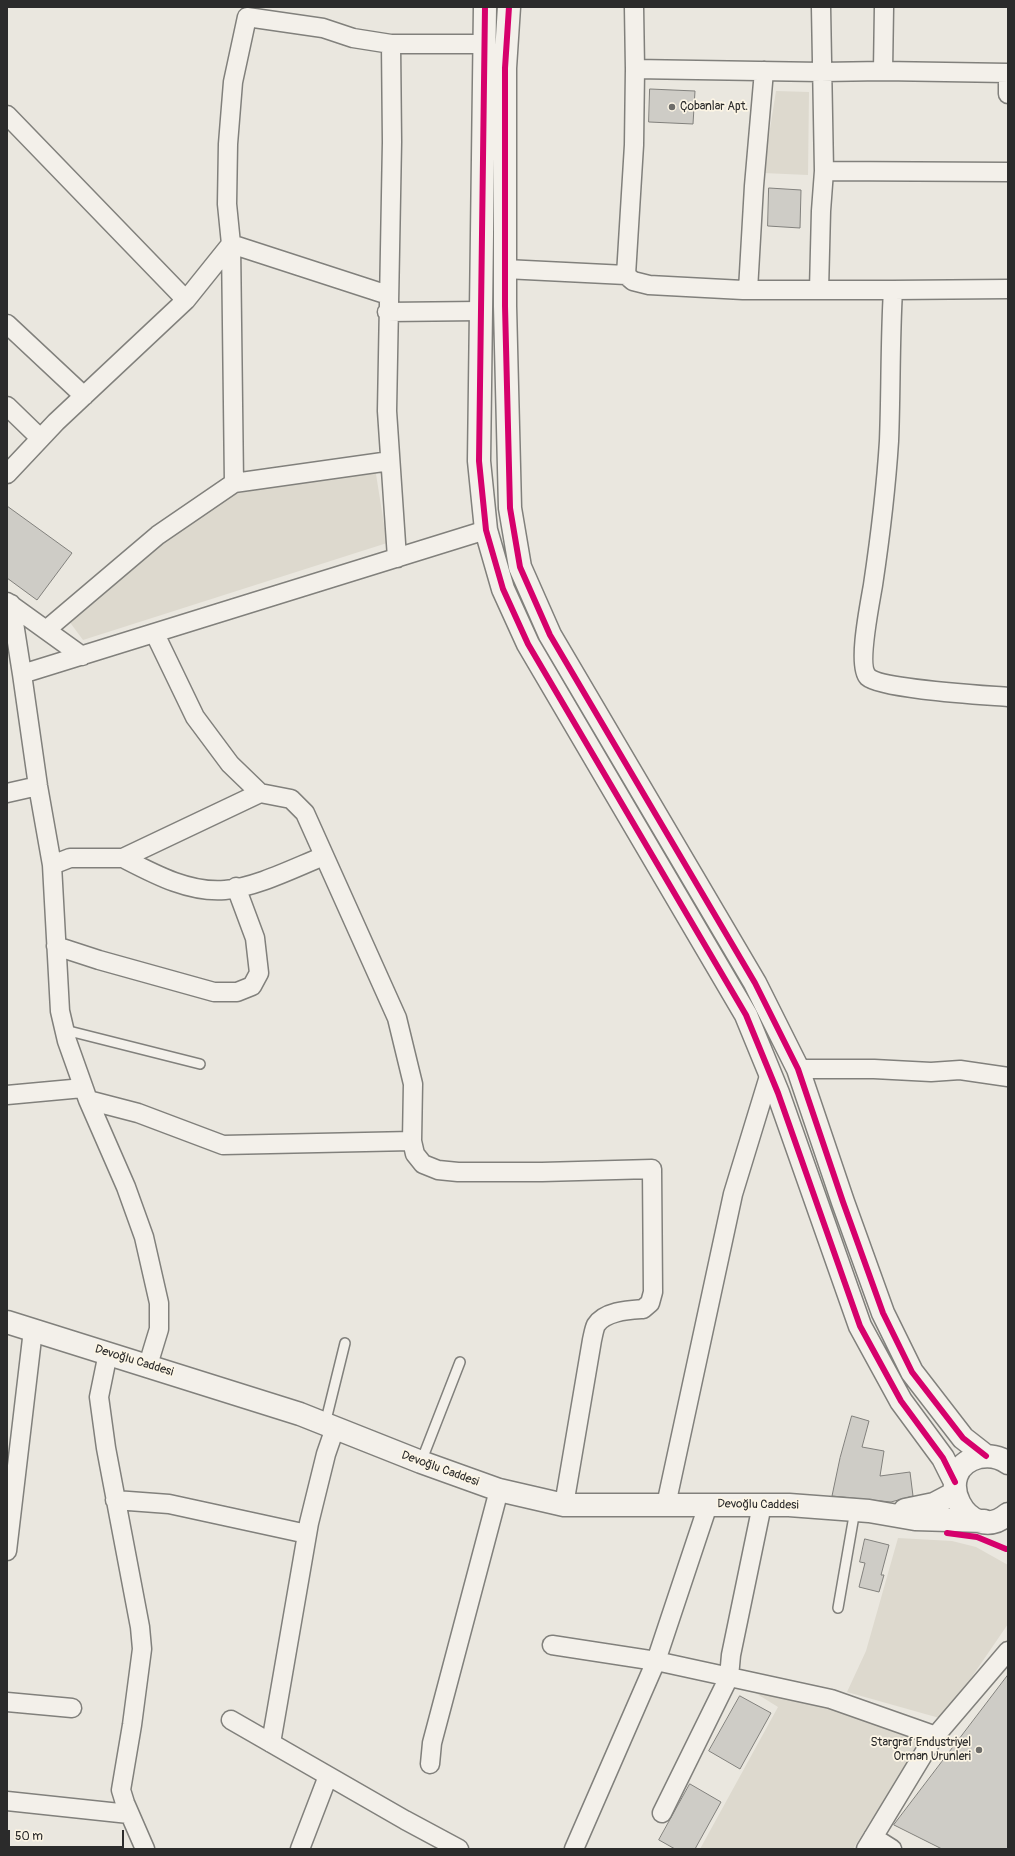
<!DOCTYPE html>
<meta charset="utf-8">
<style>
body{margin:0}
#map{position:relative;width:1015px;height:1856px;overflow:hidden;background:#eae7df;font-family:Pangolin,sans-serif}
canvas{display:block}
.frame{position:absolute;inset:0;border:8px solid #2b2b2b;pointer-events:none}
.scale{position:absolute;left:8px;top:1830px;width:116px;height:18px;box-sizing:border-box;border:2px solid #2b2b2b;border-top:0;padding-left:5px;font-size:12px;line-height:14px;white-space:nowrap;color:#2b2b2b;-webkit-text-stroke:3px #fcf5e5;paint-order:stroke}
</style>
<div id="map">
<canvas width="1015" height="1856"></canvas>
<div class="frame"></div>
<div class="scale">50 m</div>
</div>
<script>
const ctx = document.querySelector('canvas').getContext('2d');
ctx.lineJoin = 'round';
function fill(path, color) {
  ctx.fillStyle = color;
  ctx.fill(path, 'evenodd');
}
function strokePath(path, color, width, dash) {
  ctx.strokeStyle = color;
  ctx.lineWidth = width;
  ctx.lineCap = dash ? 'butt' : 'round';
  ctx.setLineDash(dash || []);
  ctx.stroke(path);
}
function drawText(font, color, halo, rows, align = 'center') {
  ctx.font = font + ' Pangolin,sans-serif';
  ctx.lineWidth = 3.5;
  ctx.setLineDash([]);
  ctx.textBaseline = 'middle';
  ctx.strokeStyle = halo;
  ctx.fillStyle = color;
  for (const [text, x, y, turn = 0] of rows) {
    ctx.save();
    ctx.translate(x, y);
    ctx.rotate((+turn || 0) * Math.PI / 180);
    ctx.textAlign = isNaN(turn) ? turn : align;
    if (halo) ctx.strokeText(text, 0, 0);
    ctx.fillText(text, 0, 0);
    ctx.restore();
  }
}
const built = new Path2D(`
 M776,91L809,92L808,175L763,173Z
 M375,468L387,543L83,640L66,617L170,533L228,495Z
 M898,1538L952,1541L976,1547L1008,1565V1624L943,1719L847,1692L866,1651Z
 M758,1686L917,1731L923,1740L853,1849H700L778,1707L749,1689Z`);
const building = new Path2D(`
 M650,89L695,91L693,124L649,122Z
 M769,188L801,190L800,228L768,226Z
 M7,506L72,553L37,600L7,578Z
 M852,1416L869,1421L862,1447L884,1451L880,1476L910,1472L913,1496L891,1502L832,1496L840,1458Z
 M865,1539L889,1545L881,1575H884L879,1592L859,1587L865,1563L860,1562Z
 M1008,1675V1849H942L894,1825Z
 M740,1696L771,1713L740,1769L709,1751Z
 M690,1784L721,1802L695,1849H675L659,1840Z`);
const service = new Path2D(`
 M65,1030L200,1064
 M325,1424L345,1343
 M421,1462L460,1362
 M838,1608L855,1510`);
const minor = new Path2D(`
 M634,7L635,69L634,145L626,275L633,281L649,285L743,290H893C890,340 891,391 889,441C886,489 880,538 873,585C870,603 857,666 868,677C881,689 984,695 1008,697
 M821,7L824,171
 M635,69L821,72L883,71L1008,73
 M883,71L884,7
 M1008,73V94
 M7,115L186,300
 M505,269L626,275
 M748,290L754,186L764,71
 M819,290L821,211L824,171L1008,172
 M893,290L1008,289
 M387,312L480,311
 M7,324L84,396
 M7,406L40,438
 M7,474L56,422L186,300L231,244L388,295
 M234,483L231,244L227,204L228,144L233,82L247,17L323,28L353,38L391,44
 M397,558L387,411L392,142L391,44H484
 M7,602L82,656
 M11,604L22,674
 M46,630L158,535L234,483L390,461
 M155,634L195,717L230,764L260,793L291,799L305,813L397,1018L413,1084L412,1141L415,1154L423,1164L438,1170L458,1172H542L652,1169L653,1292L650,1303L643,1309C629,1310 605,1311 596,1325C594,1329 593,1336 592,1340L564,1505
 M7,793L38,786
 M123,858C154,874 189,893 225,890C257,887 294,868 324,856
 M52,865L70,858H123L260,793
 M56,946L99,960L214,992H237L252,986L259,973L255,938L236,887
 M798,1069H874L931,1072L960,1070L1008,1077
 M7,1095L83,1088
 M88,1100L138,1113L223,1145L412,1141
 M108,1353L99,1397L106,1448L140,1627L142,1649L132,1725L121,1790L125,1803L145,1849
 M148,1365L159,1329V1303L144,1237L126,1187L88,1100L67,1041L60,1011L52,865L38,786L22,674L486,530
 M115,1500L169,1504L307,1534
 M666,1505L733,1194L770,1073
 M7,1551L33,1330
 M552,1645L656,1661L831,1699L936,1736
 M7,1702L72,1708
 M231,1720L405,1820L459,1849
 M271,1743L309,1523L326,1454L335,1428
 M430,1764L432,1743L499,1490
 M7,1801L129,1814
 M662,1813L729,1677L731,1655L762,1505
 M873,1837L892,1849
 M300,1849L328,1776
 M574,1849L656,1661L708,1505
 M866,1849L932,1740L1008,1651`);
const tertiary = new Path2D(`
 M485,7L479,461L486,530L503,589L528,644L746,1015L778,1093L860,1326L901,1401L943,1458L955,1482
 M509,7L505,68V306L510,508L520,567L550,635L755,983L798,1069L843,1202L883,1313L912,1372L963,1438L986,1456
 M7,1322L300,1414L421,1462L499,1490L564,1505H789L869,1511L915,1519L984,1521
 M1008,1463C1000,1457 989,1455 979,1457C928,1470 968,1548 1008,1514
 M905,1510L934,1504L955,1493`);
const cycleway = new Path2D(`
 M485,7L479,461L486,530L503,589L528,644L746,1015L778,1093L860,1326L901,1401L943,1458L955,1482
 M509,7L505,68V306L510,508L520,567L550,635L755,983L798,1069L843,1202L883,1313L912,1372L963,1438L986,1456
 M947,1533L977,1537L1006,1549`);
const markers = [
 [672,107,4,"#6e6d6a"],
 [979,1750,4,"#6e6d6a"]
];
const poiNames = [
 ["Çobanlar Apt.",680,107],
 ["Stargraf Endustriyel",971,1743,"right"],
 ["Orman Urunleri",971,1757,"right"]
];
const streetNames = [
 ["Devoğlu Caddesi",134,1361,17],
 ["Devoğlu Caddesi",440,1469,20],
 ["Devoğlu Caddesi",758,1505,1]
];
fill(built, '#ddd9ce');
fill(building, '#ceccc6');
strokePath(building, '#81807c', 1);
strokePath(service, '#81807c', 12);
strokePath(minor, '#81807c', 21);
strokePath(tertiary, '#81807c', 25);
strokePath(service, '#f3f0ea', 9);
strokePath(minor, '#f3f0ea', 18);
strokePath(tertiary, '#f3f0ea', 22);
strokePath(cycleway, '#d6006c', 6);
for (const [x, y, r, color] of markers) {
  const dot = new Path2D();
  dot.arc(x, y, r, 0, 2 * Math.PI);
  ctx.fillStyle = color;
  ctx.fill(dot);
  strokePath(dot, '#fcf5e5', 1.5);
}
drawText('12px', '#2b2b2b', '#fcf5e5', poiNames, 'left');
drawText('12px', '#2b2b2b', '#fcf5e5', streetNames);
</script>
